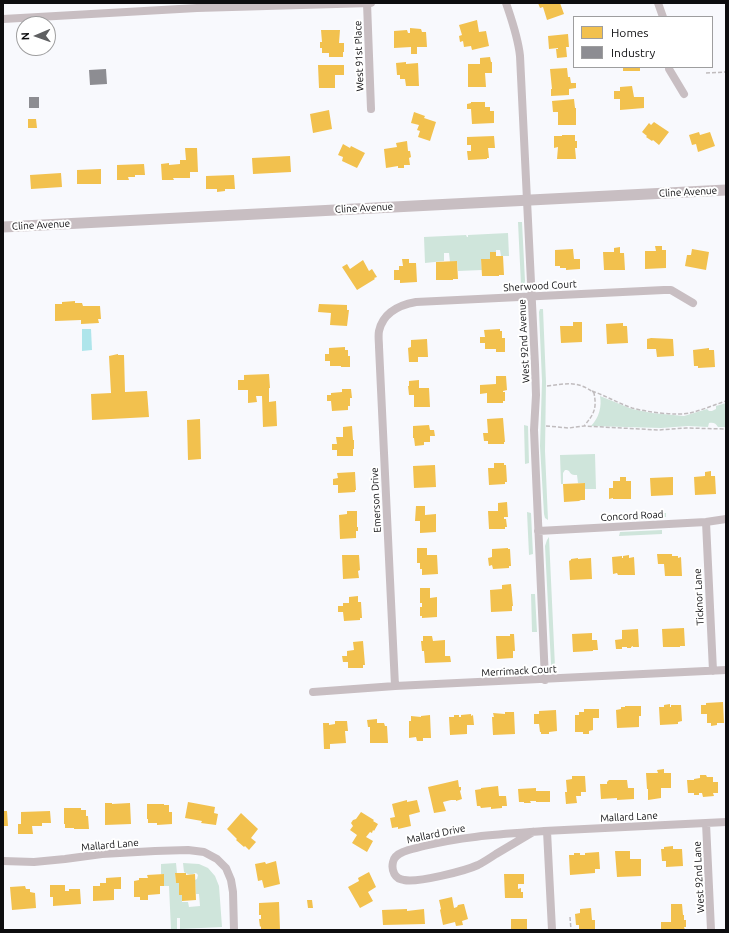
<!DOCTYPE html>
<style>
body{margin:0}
#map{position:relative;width:729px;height:933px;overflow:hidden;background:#f8f9fd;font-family:Ubuntu,sans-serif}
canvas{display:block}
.frame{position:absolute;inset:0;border:4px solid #0d0d0f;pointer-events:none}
.legend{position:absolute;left:573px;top:16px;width:140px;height:52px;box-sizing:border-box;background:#fff;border:1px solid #9e9e9f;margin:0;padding:5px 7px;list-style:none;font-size:12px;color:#0d0d0f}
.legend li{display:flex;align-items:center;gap:8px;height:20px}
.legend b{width:20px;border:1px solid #9e9e9f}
.north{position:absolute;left:16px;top:16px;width:40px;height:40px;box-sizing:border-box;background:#fff;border:1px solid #9e9e9f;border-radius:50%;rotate:268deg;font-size:11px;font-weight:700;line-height:16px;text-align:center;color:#0d0d0f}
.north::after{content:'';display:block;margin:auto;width:14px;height:18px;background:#5f6062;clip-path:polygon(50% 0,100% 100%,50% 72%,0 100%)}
</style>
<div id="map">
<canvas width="729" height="933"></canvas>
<div class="frame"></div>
<ul class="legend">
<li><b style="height:11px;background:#f2c14e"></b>Homes</li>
<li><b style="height:11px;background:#8d8d92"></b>Industry</li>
</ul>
<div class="north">N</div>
</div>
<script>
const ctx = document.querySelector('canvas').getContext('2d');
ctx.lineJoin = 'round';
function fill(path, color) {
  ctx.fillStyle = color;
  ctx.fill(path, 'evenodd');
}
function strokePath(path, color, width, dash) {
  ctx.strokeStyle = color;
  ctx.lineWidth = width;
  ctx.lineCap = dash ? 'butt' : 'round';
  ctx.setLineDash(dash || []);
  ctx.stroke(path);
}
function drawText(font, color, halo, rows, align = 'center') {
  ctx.font = font + ' Ubuntu,sans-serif';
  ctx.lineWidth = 4;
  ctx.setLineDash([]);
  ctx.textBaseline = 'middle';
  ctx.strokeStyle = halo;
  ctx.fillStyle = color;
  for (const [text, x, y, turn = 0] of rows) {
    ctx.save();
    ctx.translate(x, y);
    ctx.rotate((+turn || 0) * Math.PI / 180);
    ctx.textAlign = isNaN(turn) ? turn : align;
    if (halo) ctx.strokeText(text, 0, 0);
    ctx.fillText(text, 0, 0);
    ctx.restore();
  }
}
const green = new Path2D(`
 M518,222H522L525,281L524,285H521Z
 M508,233L509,256H501L500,250H496V252L490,253V259H481L482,270L458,271L457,261L450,262L449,253H444V261L425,263L424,237L466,235L467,237H468V235Z
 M540,309H543L546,382L545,451L548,520L545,518L544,514L540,446L542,381L539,312Z
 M600,396L632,409L652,413L684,416L707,409L709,411H712L716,409V406L726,403V427H718C716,423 713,422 709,423L708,427L688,426L661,428L591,426C599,418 602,406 600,396Z
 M524,425L528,426L529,463L525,464Z
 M595,454L596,489H585L584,483H578L577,475C573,475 571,475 569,471L567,470H565L563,473V484H561L560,455Z
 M527,512L531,513L533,554L529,555Z
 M666,513V517L619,519V515Z
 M662,530V534L619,536L620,532Z
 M549,537L555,667H552L551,664L545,546L547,540Z
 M531,594H535L537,632H532Z
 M176,863L177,873H175L176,883H179L182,895V902H188L189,907L200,906L199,894H196L195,880L197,879L198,875L196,873C191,875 188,875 184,872L183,863L199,864L208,868L215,876L219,886L222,927L180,929V918H177V930H171L169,886H164V874H161V864Z`);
const water = new Path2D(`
 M82,329H91L92,350L82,351Z`);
const homes = new Path2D(`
 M538,3H560L564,14L547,20L543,7L540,8Z
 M477,20L479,32L486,31L489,46L472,50L471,46L464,47L463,41L460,42L459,36L462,35L459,25Z
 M410,28L421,29L422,32H426L427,47H417V54H411V47L394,48V31L407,30L408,33H410Z
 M321,30H340L339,43H344V52H343V57H329V53H322V48H320V42H322Z
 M568,34L569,47H566L567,57L557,58L556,49H558V48L549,49L548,36Z
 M490,57L491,62H492V73H485L486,87H468V64H480V58Z
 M406,62V64L418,63L419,86H406L405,79H400V75H397L396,63Z
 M318,65H344V75H335V88H319Z
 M623,67H640V71H623Z
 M567,68L568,77H570L571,83H576V88L569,89V95L551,96V89H552L550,69Z
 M632,86L634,97H644V108L620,110V99H614V91H620V87Z
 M574,99L575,108H576V125H558V112H553L552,101Z
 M471,102H485V107H490V111H494V123L472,124L471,109H467V104L471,103Z
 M329,110L332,129L313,133L310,114Z
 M414,112L425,116L424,118L436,122L430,141L418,137L420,131L417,130L419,125L411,123Z
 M28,119H36L37,128H28Z
 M654,122L669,132L659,145L653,140L652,141L646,137L647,136L642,132L649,123L651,125Z
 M699,132L700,135L710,132L715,146L698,152L696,144L692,145L689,135Z
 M562,135H575V141H577V148H575L576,159H557L558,147L554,148V136H562Z
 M494,136L495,148H488L489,158H487V159L468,160L467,151H471V145H467V137Z
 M407,141L408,151H410L411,157L409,158L410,165H404V168H398V166L386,168L384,149L397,147L396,143Z
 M343,144L350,148L351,146L365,153L357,168L342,161L343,157L338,155Z
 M185,148H197L198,172H190V178H173L174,180H162L161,164L169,163V165L180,164V160H186Z
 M290,156L291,172L253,174L252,158Z
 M144,164L145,175H135V177H128L129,180H117V165Z
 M101,169V184H77V170Z
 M61,173L62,187L31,189L30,175Z
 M234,175L235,189H225V191L217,192V189H206V176Z
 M655,246H662V250H666V268L645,269V251H656Z
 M620,247V253H624L625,270H604L603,252H614V248Z
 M573,249L574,259H580V269L566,270V268H560V266H555V250Z
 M692,249L709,252L706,270L685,266L687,255H691Z
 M490,252H496V256H503L504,275H499V276H482L481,259H490Z
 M402,259H409V263H416L417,282L400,283V280H394V270H399V266H403Z
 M363,260L369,271L372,269L377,277L374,278L375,279L357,290L342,267L347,264L350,269Z
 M457,261L458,279H453V280H436V262Z
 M75,301V303H82L83,306H100L101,319H98L99,323L81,324V320L55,321V304H62V302Z
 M319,304L347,305V310H349L347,326L330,325L331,313L318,312Z
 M573,322H582V342L561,343L560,326H573Z
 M623,323V326H627L628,343L607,344L606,324Z
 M500,329V331H502V338H505V352H496V349H485V343H480V337H485L484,330Z
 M651,338L673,339L674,356L657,357L656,349H647V339Z
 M427,339L428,357H418V362H409L408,348L411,347V340Z
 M345,347V350H348V356H350V367H341V366H330V361H325V354H329V348Z
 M709,348V350H714L715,367L698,368V366H694L693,350Z
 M118,354V355H124L125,392L147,391L149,417L92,420L91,394L111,393L109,356Z
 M269,374L270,388H269V402L276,401L277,426L263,427L262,396H256L257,402L248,403V390H238V380H244V375Z
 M496,376H506L507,390L503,391V392H505V401H503V403H487V393L480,394V385L496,384Z
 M419,380V388H429L430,407H414V395H409L408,386H409V381Z
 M342,389H351L352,398H350V406H348V410L332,411L331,401H327V395H331V393L342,392Z
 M503,418L505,442H504V444H488V441H484L483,433H488L487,419Z
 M200,419L201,459L188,460L187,420Z
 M429,425L430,430H434L435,436H430V442H424V445L415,446L414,438H413V426Z
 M352,426L353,440H354V449H353V456H337V450H332V444H337L336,437H343V427Z
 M494,463H504V465H506L507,482H505V484L489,485L488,468H494Z
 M435,465L436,487L414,488L413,466Z
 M711,471V476H715L716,494L695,495L694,477L705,476V472Z
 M355,472L356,490H355V492L338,493V485H333V479L338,478L337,473Z
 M620,477H626V481H631V499H613V498L609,499V488H613V481H620Z
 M673,477V495L651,496L650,478Z
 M585,483V500H581L579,501L564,502L563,484Z
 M507,502L508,517H504V519H506L507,527H505V529H489L488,511H498V503Z
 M416,506H425V515L436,514V532L420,533V521H415Z
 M347,511H357V527H358V531H356V538L340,539L339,515L347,514Z
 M417,548H427V555H437L438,574L422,575V569H420V563H417Z
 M508,548V549H510L511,566H509V568L493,569L492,565L489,566L488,558L492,557V549Z
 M657,554H672V556H678V558L681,557L682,576H665L664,564H658Z
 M342,555H359L360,570L358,571L359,578L343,579Z
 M629,555V558L634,557L635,575H618L617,573L613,574L612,557L622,556V558H623V556Z
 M578,558V559L591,558L592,579L570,580L569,561L571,560V559Z
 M511,584L513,606H512V611L491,612L490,590L502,589V585Z
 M420,588H430V598L437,597V617L422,618V616H420V607H422V603H420Z
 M358,596V602H361L362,618H360V620L344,621L343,612H338V606H343V603H349V597Z
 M684,628L685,646H680V647H663L662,629Z
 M638,629L639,647H633V646L631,647V648H627V647H622V649H616L615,640L622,639V630Z
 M592,633V640H597L598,650H593V651L573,652L572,634Z
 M510,634H514L515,651H513V658L497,659L496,636H510Z
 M423,636H432L433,641L445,640V656H450L451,662L425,663L424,651H422L421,641H423Z
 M363,641L365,665H363V668H348V662H343L342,656H347V651L354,650L353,642Z
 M723,702L724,723H717V725L711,726V723H707V714H701V705H706V703Z
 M670,704V707H671V705H681L682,721L678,722V724L660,725L659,707H664V705Z
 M625,706H641V716H639V727L617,728L616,710L621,709V707H625Z
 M584,709H599V718H593V730L589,731V734H583V732H575V715H579V712H584Z
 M556,710L557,731L549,732V734H541V732H540L539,724H534V714H539V711Z
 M505,712H514L515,734L493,735L492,717H494L493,713L505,714Z
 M471,714V716L473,715L474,725H467V734L450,735L449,717H454V715H459V717H461V715Z
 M430,715L431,738H423V741H417L416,737L409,738V721H411V716L421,717V716Z
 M377,719V723H384L385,726H387L388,743H370V727H368L367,720Z
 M335,721H347L348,731H345L346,743L330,744V749H324L323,723H329V725L335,724Z
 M664,769V773H671V788H661V798L648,800V789H647L646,773H658L657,770Z
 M700,775H706L707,777H713V782H718V793H713L714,796L703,797L702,793H699V795H694V793H688L687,780H694V779L700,778Z
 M572,776H585L586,792H581V796H576L577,803L566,804L565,792H567L566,780L572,779Z
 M458,780L459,787H461V790L460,791L462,799L456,801V800H451L443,802L446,811L434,813L428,787Z
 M609,780H627L628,788H634V799L617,800V798L601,799L600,784H607V782Z
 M498,786L499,796H506L507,806H502V808L491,809V807L481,808L480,806H477L475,790L481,789V788Z
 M536,788V791H550V802H536V801H530L531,803H524V802H519L518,789Z
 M407,800V802L417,800L420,812L409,815L411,826L398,829V827L392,828L390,818L395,817L392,804Z
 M188,802L215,807L214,813L218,814L216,825L201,823L202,821L185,818Z
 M105,803H112V804L130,803L131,824L105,825Z
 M147,804H164V805H169V812H172V824L157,825V823H148V819H147Z
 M64,808H81V810H86V816H88L89,829H74V828H65V824H64Z
 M3,811H7L8,826H3Z
 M50,811L51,823H42V826H32L33,834H18V824H21V812Z
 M361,812L374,820L373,821L378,824L374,831L373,830L372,833L370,832L366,837L373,841L367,852L352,843L357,835L350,830L353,826L351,823L353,820L356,819Z
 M241,813L258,829L251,838L256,842L249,850L245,846L244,847L236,840L237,839L227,829Z
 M673,846V849H682L683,866L666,867V861H662L661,849H664V847Z
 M615,851H630V859H641V876L617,877Z
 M599,852L600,869H595V873L570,875L569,855H574V853H580V855H585V853Z
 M276,861L280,884L264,888L262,880L258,881L255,864L265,862L266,864Z
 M369,872L376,887L368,892L373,901L360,908L348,887L359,881L358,878Z
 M175,873H186V875L195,874L196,900L182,901V895H179V883H176Z
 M164,874V886H160V894L148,895V900H140V897H134V881L139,880V878H148L147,875Z
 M504,874H524V884H518V889L521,888V892H523V898H505Z
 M121,877V889H114V900L93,901V886H100V883H106V878Z
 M50,885H65V891H69V889H80L81,904L53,906V897H50Z
 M25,886L26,889H30V893V892L35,893L36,908L12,910L10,887Z
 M452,897L454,908L457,907L458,905L463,904H464L468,919L462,921L463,925L456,926L455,922L443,925L440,910L441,909L439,900Z
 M307,900H312L313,908H308Z
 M279,902L280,930H261V926L260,927L259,919H261V915H259V903Z
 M671,904H682L683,915H684V920H686V927H684L685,930H661V922H671Z
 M591,908L592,920H595V930H579V925H576L575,914L580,913V909Z
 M407,909V911L424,909L425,924L383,925L382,910Z
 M511,919H527V930H511Z`);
const industry = new Path2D(`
 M106,69L107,84L90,85L89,70Z
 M29,97H39V108H29Z`);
const path = new Path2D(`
 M706,73L726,72
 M547,386C565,384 578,380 594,393C597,409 594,414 584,426
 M592,391C606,396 618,403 632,408C646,412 677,416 690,413C702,410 714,405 726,401
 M546,426L569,428L584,426L658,430L686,428L726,429
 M570,917L571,930`);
const minor = new Path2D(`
 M367,3L371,109
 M506,3C512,21 518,37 520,56L535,365L536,395L534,430L535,453L545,680
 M658,3L663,17
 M3,19L197,8L371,3
 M669,67V69L684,94
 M706,522L713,671
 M538,531L706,522L726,519
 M395,686L379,347C379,342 378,336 379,331C383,313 399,305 416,302L664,290H671L693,303
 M313,692L395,686L726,670
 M706,823L711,930
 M547,831L552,930
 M533,832C521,839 508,847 496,854C490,858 484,862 478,865C465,871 417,883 404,880C395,879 391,871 393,862C394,857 398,854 403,852C409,849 417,848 424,846C463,836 504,834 544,831L726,822
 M3,861L34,862L65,859L102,854L155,851L188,850L204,852L217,859L226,868L231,880L233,892L234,930`);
const tertiary = new Path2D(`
 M3,227L726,190`);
const streetNames = [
 ["West 91st Place",359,56,-92],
 ["Cline Avenue",688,192,-3],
 ["Cline Avenue",364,208,-3],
 ["Cline Avenue",41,225,-3],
 ["Sherwood Court",540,286,-3],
 ["West 92nd Avenue",524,341,-93],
 ["Emerson Drive",376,500,-93],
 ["Concord Road",632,516,-3],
 ["Ticknor Lane",699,597,-93],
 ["Merrimack Court",519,671,-3],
 ["Mallard Lane",629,817,-3],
 ["Mallard Drive",436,834,-12],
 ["Mallard Lane",110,845,-5],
 ["West 92nd Lane",699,877,-93]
];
fill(green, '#cfe5db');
fill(water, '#aee5eb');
fill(homes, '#f2c14e');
fill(industry, '#8d8d92');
strokePath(path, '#c0bcbe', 1.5, [4, 2]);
strokePath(minor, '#c8bec2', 8);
strokePath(tertiary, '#c8bec2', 11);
drawText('10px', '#0d0d0f', '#fff', streetNames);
</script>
